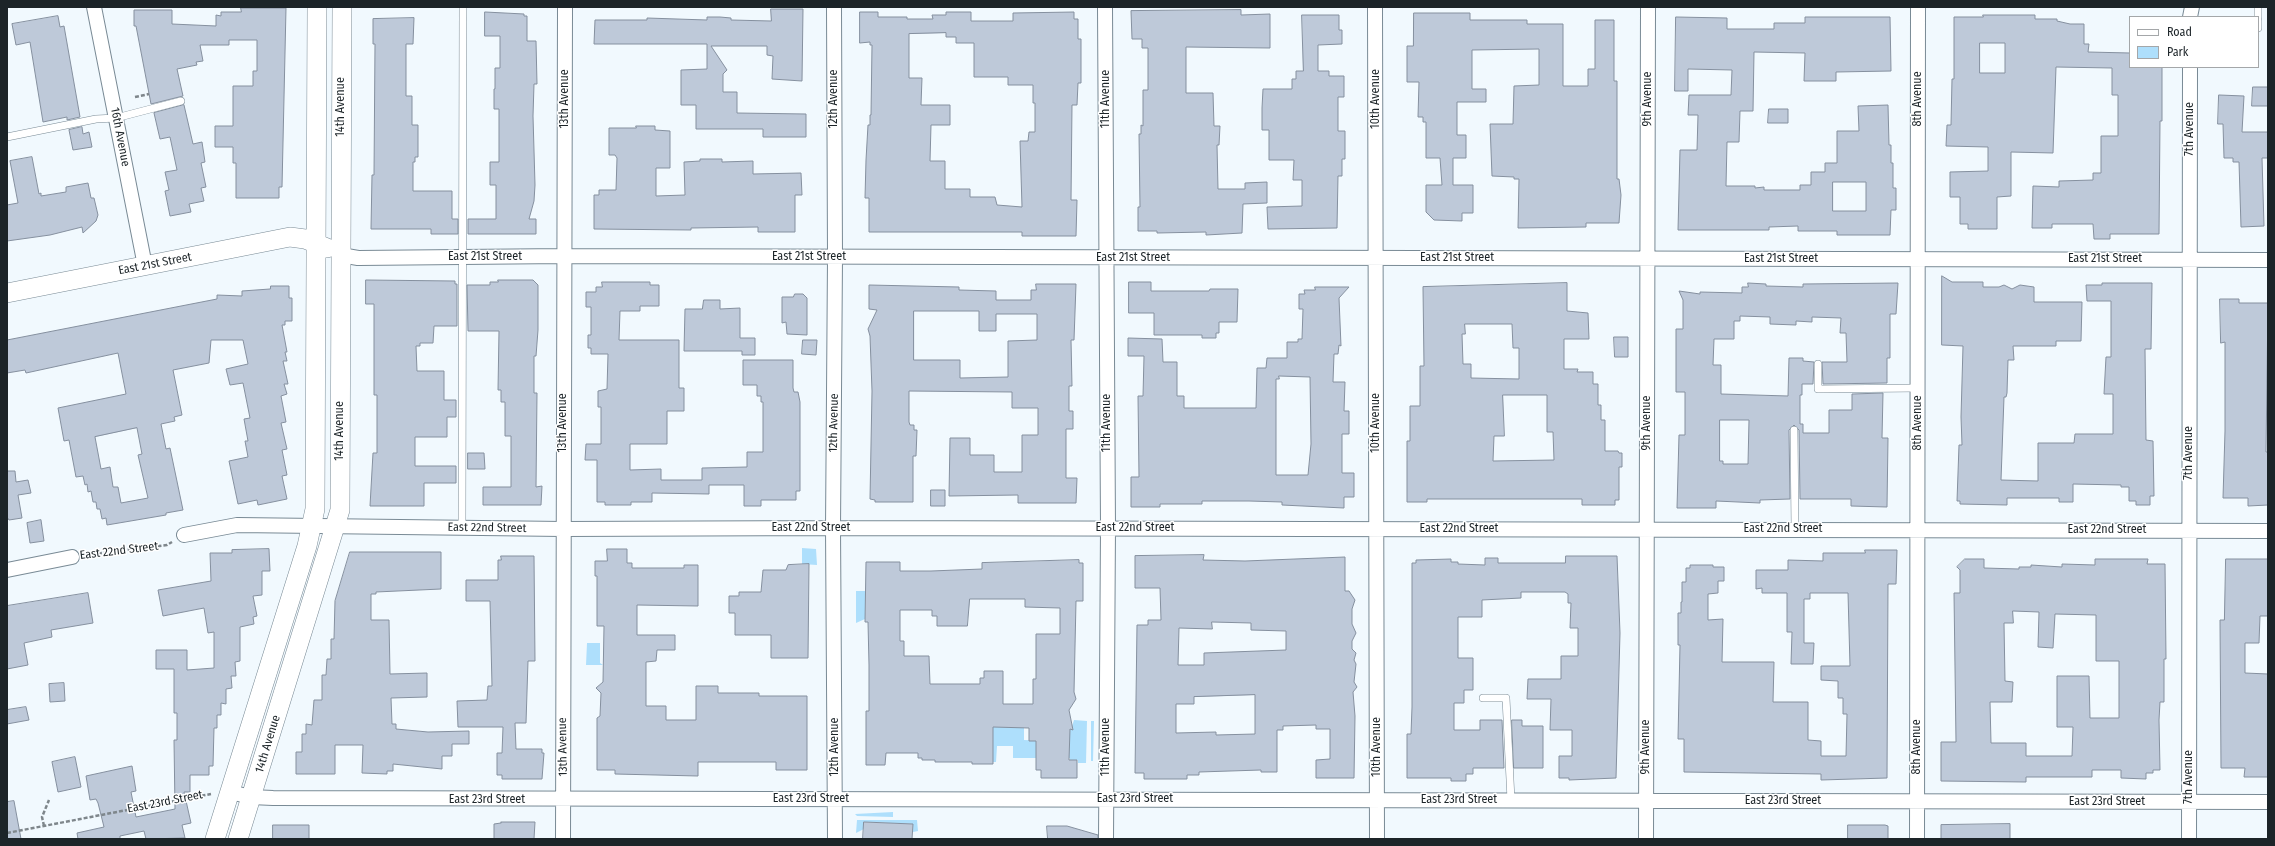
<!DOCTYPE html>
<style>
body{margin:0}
#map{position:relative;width:2275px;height:846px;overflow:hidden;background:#f1f9fe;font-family:"Fira Sans Condensed",sans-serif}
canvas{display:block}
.frame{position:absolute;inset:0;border:8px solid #1c2428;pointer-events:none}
.legend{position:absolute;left:2129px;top:16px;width:130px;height:52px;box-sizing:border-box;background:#fff;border:1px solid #a4a7a9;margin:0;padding:5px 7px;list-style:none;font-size:12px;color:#1c2428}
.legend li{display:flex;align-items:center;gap:8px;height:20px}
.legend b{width:20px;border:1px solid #a4a7a9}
</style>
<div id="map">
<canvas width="2275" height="846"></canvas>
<div class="frame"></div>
<ul class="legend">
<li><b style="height:5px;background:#fff"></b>Road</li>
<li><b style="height:11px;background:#aedffc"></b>Park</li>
</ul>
</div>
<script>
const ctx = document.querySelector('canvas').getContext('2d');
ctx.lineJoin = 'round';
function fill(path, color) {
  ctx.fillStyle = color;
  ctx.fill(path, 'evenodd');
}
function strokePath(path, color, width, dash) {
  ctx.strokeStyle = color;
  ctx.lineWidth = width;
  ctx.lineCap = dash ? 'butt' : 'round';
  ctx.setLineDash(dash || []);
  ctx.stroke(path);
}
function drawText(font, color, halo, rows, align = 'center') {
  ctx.font = font + ' "Fira Sans Condensed",sans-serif';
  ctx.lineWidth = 3;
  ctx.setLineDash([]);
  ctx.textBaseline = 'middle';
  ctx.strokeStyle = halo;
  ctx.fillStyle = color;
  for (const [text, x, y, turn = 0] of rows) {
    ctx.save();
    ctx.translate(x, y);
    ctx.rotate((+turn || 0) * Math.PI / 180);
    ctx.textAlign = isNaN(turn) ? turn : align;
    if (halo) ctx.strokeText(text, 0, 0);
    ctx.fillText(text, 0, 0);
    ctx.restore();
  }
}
const green = new Path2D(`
 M802,548L816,549L817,565L802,564Z
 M856,591H865V619L856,623Z
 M587,643H600V663L603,665H586Z
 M1074,720L1087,721L1086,763H1078V760H1070V758H1013V746H997L996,762H993V727H1024V740L1048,741L1071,729Z
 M1091,721H1094L1093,761H1091Z
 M893,812V817L857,816L855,814Z
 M857,820H917L918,831L913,832V824L864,822V829L856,833Z`);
const building = new Path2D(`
 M241,8H286L282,187H279V198H236V163H233V147H215V126H233V86H253V71H257V40H229V45H200L203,61L196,62L197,65L177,69L183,96L151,104L136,26H134V10H172V24L216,26V15L221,16V12H241Z
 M771,9H803L802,81L772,79L773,56L767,55V46H711L727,70L723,74V92H737V113L806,114V137H763V129H696V105H681V70L707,69V44H594L595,20H647V18L707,20V17H720L731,18V20L771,21Z
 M1241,10V15L1270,14V48L1186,47V93H1213L1214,126H1220L1219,145H1217L1218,189H1245V183L1267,182V203L1243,204L1242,233L1206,235V232L1157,233V231H1138V207H1140L1139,134H1141V125L1143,126V90H1148V48H1142V39H1132L1131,11Z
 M485,12L524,14V16H527V41H536L537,84H534L533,116L535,185L534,201L529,219H536V234H468V219H496V185H490V162H499V109H494V89H495V68H500V36H485Z
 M860,12H878V17H907V19H933L932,15H946V12H971V21H1013V13L1074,12V19H1078V39H1081V83H1078L1077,105H1072L1071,200H1077L1076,236H1022V232H869V198H865L866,160L868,125H870V115H871L872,45H870V42L860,43ZM946,33V37H956V43H974V77H1008V85H1033V103H1035V132H1029L1028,141H1020L1022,207L997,205L995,197H970V189H945V161H930L931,125H950V105H921L922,78H909V34Z
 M1414,13H1470V20H1527V24H1563V86H1588V69H1595V20H1614V81H1617V179H1619L1621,195L1619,223H1586V227L1518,228L1519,179H1514V177L1492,176L1490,124H1513L1514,86L1539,85V49L1472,50V89H1486V102H1457V135H1466V158H1453V185H1473V213H1462V221L1434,220L1426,212V185H1442L1440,158H1426V122H1423V117H1418L1419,82H1407V46H1413Z
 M1302,15H1339V30H1342V44L1318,45V71H1329V76H1344V97H1338V131H1345V159H1342V176H1338L1337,228L1268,229L1267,207L1302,206V180H1293L1294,160H1269V130H1262V108L1263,89H1292V79H1296V71H1303Z
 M1983,15H2035V19H2057V21L2070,24H2084V44H2089L2088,52L2130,53V67H2162V121H2160L2159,234H2110V239H2094L2093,224H2052V228H2032L2033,186L2059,187V181L2093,180V173H2101V136H2118V95H2112V68L2056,67L2053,153L2011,152V196L1997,197V229H1968V224H1960V197H1950V172L1988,171V147L1946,146L1947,125H1951L1952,79H1954V17H1983ZM1980,43H2005V73H1980Z
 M58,16L60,27L64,26L80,117L67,120V117L43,122L30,42L16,45L12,24Z
 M1676,17L1727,18V29H1774V23H1805V17H1890L1891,71L1836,72V81H1804L1805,53L1754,52L1753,111H1740L1739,142H1727L1726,186H1755V188L1764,187V190H1800V185H1811V172H1825V163H1837V131H1859L1858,106L1888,105L1889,145H1891V163H1893V188H1896V210H1891L1890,235H1837V231H1798V226L1769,227V230H1678L1680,150H1697L1698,115H1688L1689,95H1731L1732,70L1688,69V91H1675ZM1833,182H1866V211H1833Z
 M414,18L413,44H406V96H412V125H418V157H415V162H413V191H452V219H458V234H431V229H371L372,175H374L375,44H373V19Z
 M2253,87H2268V106H2252Z
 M2219,95L2244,96L2242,132H2268V158H2262L2264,226L2241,227L2239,162H2233V158H2224L2223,124H2218Z
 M184,105L193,144L202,142L205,162L201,163L206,187L201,188L204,201L189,204L191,212L170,216L165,191L169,190L165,172L177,170L170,137L160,139L154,113Z
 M1769,109H1788V123H1768Z
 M636,126H655V130L670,131V168H656V196L685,195L684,162L700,161V159H722V162L753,161V174L801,173L802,195H795V232H758V227L691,228V230L594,229V195H599V190H616L617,158L615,155H609V128H636Z
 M82,127L83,134L89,132L92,147L73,150L69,130Z
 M32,157L39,194L41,193V196L66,192V187L88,183L91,198H94L98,215L96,221L83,233L82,227L50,235L7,241V205L18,203L10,161Z
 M1942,276L1952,282H1983V287H1999L2004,285L2012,289L2020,285L2034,287V302H2082L2081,341H2056V346H2013L2014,360H2008L2007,393L2006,397H2004L2001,480L2038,481V443H2074L2075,434H2113V394H2104L2106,357H2111V301H2087L2086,285H2102V283H2152L2151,349H2145L2146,440L2153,441L2154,496H2150V505H2136V501H2129V487H2121V485L2073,484V502H2059V498H2007V505L1960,504V501H1957L1959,445H1962L1961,417L1963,346L1942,345Z
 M366,280L455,281V284H457V326H434L433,343H420V346H416L417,371H444V400H456V417H447V437H415V466H456V483H424V506H370L373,453H377V395H374V304H366Z
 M498,280H533L538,285V330L536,356H534V393H537L536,487L542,486L541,505H483V487H511V436H505V402H501V390H498L499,331H468L467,285H490V282H498Z
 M602,282H650V285H659V306H640V311H620L619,340H679V388H684V411H667V444H630V470L661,469V480H702V468L747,467V452H763V402H761V396H757V385H743V360H793V388L794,392H798L800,402V491H796V500H761V506H744V485H709V494L652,493V502H631V505H605V502H597V460H585L586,444H601V407H598V391L607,389L608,354H591V348H588V335H591V307H586V292H596V287H602Z
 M1129,282H1151V291H1209L1210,289H1238L1237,322H1219V333H1216V338H1202V335H1154V313H1129Z
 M1567,283V311L1588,313L1589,339H1564V369H1578L1577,372H1593V384H1598V405H1601V420H1605V451H1618L1619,453H1622V467H1619V500H1615V505H1582V499H1427V502H1407V441H1410V406H1420V366H1424L1423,287ZM1465,324H1512L1513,348H1519V379L1471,378V364H1463L1462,334H1465ZM1503,395H1547V432H1553L1554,460L1493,461L1494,436H1504Z
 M1748,283L1766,284V286L1803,287V284L1898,283L1896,314H1890V358H1887V383L1823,384L1822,362H1847L1846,333H1840L1841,318L1812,317V322L1796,321V325L1770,324V317L1740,316V321H1734V339H1714L1713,365H1721V394L1788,396L1789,358H1803V361L1814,362L1813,384H1802V395H1800V424H1803V433H1829V410H1852V394L1883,393L1882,438H1888L1887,507L1851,506V499H1800L1799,430L1794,425L1789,430L1790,499L1760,500V503L1716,501V508H1677L1679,435H1685V392H1676V329H1683V300L1679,291L1700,294V292L1742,293V287H1748ZM1720,420H1749L1748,464H1723V461H1720Z
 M1036,284H1076L1074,340H1071L1072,386H1069V411H1073V429H1066V478H1077L1076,503H1018V495L949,496L950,438H970V455H994V472H1022V435H1038V408H1012V392L909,391V422L910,425H914V430H917L916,456H913V502H875V500L870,499L872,391L870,336L868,329L877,310L869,309V285L959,287V290L996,291V300H1031V290H1036ZM914,311H979V331H996V314H1037V340L1008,341V377L960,378V360H914Z
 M271,286H289V298H292V321H285V325H282L287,352H285L287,361H283L288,384H284L287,394L281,396L286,422L281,423L287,449L282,450L287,475L282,476L287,499L258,505L257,500L238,504L229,461L248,457L245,441H248L244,419L250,418L243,383L230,385L226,369L248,364L243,340H211L209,363L173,370L182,415L174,417L175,421L161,424L166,449L170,448L183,510L166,513V515L107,525L106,518L102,519L100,509H97L96,502H93L91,491L88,492L87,484L85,485L83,476L76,477L69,440L64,441L58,408L126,394L118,353L26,373L25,370L7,373V340L217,299V295L242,296V291L270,289ZM137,428L142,454L138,455L148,498L121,503L118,487H113L110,467L101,469L95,437Z
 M1315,287H1349L1339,298L1341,346L1339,345L1338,354H1334L1333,382H1345L1344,411H1349V434H1342V473H1354V497H1344V508L1282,505V502L1249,501H1202V504H1160V507H1131V477H1139L1138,396H1143L1144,356H1128V338L1162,339L1163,362H1177V396H1184V408H1256L1257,368H1266L1267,358H1287V342H1298V339H1302L1303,309H1299V294H1305L1304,290H1315ZM1279,376L1310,377L1311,444L1308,475H1276V379H1279Z
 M795,294H803L807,298V335L787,334L786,322L782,323V297H793Z
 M2220,299H2239V303H2268L2266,452H2268V505L2248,506V498H2223L2225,431V342L2221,343Z
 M704,300H720V309L740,308V338H755V355H742V351H684L685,309H702Z
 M1614,337H1628V357H1615Z
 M803,340H817L816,355L802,354Z
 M468,453H484L485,469H468Z
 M7,471H15L16,482L28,480L31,493L18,495L22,518L9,520L7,517Z
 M931,490H945V506H931Z
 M41,520L44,541L30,543L27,523Z
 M269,549L270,571H262V595L253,596L257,616L253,617L254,624L240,627V661L235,662L236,676H231L232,688L226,689V704L221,703V715H217V728H214L213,766H209V775H190V792H184L191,823L182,825L185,838L146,839L144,831L120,836V839H78L77,833L104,827L98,803L96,799L90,800L86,776L132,766L136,791L131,792L136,817L175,809L174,740H177V713H174V669H156V650H187V670L214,668V632L208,633L204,608L163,616L158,590L211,581L210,553H232V550Z
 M607,549H627V563H632V568H684V565H698V606L637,605V635H675V650H657L656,661L646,662V706H666V720H696V686H718V693H759V696H807V770H776V762H698V776L615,774V770H597V718L600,716L601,693L596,688L603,682L604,626H597V576H595V561H607Z
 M1865,550H1897L1896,584H1888L1887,778L1821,780V774L1684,772V739H1678L1680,645H1678V613H1681V602H1682V582H1686V568H1690V565H1713V567H1724V581H1718V593L1708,594V620L1723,619L1722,662H1774L1773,702H1808V740L1821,741V756H1846L1847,714H1843V698H1838V681L1821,680V666H1850L1848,593H1810V599H1804V643H1814L1813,664H1791L1792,632H1787V593H1762V588L1756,589V570H1788V560L1823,561V553H1865Z
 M350,552H441V589L376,592V594H371V620H389L390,674L427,673V697L391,698L392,724H396V729L428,732L469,731V744H452V756H442V769L393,764V771H387V774L362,773L363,745H335V774H296V752H302V734H306V724L312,725L314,700H322V675H326L327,659H331V639H334L335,601Z
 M1204,555L1203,560L1245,561L1345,557V591H1349L1355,600L1352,609V624L1356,633L1352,641V649L1356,653L1354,660L1356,664L1354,682L1357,687L1353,692L1355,716L1354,778H1316V760L1330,759V729H1316V725L1283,726V730H1277V772H1261V770L1199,772V775H1187V779H1144V773H1135L1137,625H1148V620H1161L1160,588H1135V556ZM1212,622L1251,623V630L1286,631V650L1204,653V665H1178L1179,628L1212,629ZM1255,695V734L1216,735V732L1176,733V704H1194V697Z
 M501,556H534L535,661H528L526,723H515L516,749H542V753H544L542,779H502V775H497V753H502L503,727H458L457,701L487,700L488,686H492L490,601H466V580H498V560H501Z
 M1566,556H1617L1620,633L1616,778L1569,780V778H1559V756H1572V730H1550L1551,699H1527L1528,679H1561V656H1578V628H1570L1571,603H1568V594L1565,592H1521V598L1482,600V617H1458V658H1473V690H1464V703H1454V730H1480V720H1502L1504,768H1473V774H1466V781H1451V778H1407V734H1411L1412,707V563H1416V560L1451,559V562H1458V564L1485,565V558H1498V563H1565Z
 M1965,559H1984V568L2019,569V567H2031V565L2062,567V564L2095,565V559H2148L2147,564H2165L2166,659H2164V702H2160L2159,720L2160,770H2153V773H2146V779L2121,778V770H2092V777H2026V782L1941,781V742H1956L1954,593H1960V570L1957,567ZM2013,611L2039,612L2038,647L2053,648L2055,614L2096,615V661H2119V718H2090L2089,676H2057V727H2073L2072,756H2026V743H1991L1990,702H2012L2013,682L2005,681L2004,623H2013Z
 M2226,559H2268V616H2260L2259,643H2245V673L2268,674V777H2244L2245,768H2221L2220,620H2224Z
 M1079,560V563H1083V601H1076L1074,692L1076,699L1069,710L1073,730L1070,729L1069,760H1077V778H1041V770H1036V741H1029V728L993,727V764H972V762H935V760H922V758H918V753H886L885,765H866V711H869V665L868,622H865L866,562H900V571H931L982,569V563ZM970,599H1025V607L1060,608V634H1036V679H1033V704H1003V671H984V678H980V684H930L929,656H904V641H900V610H932V616H937V626H967Z
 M809,564L808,658H771V635H735V613H729V596H739V592H761L763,570H786L788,565Z
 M88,593L93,623L51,630L52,637L24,643L28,665L7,669V606Z
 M64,683L65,701L50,702L49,684Z
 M26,707L29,720L7,724V710Z
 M1512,720H1522V726H1543V768H1514Z
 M75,757L81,787L58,792L52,762Z
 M14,801L21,839H7V802Z
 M501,822H535L534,839H494V824L501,823Z
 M864,822L913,824L912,839H863Z
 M2010,824V839H1941V825Z
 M273,825H309V839H273Z
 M1848,825H1885L1888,826V839H1848Z
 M1047,826H1067L1098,835V839H1048Z`);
const path = new Path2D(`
 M135,97L149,94
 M86,555L167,545L172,542
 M44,826L42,817L49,800
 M7,833L211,794`);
const lane = new Path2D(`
 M2258,7V17
 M2258,21V28
 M7,137L96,119L116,118L181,101
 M1818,364V389L1918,388
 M1794,430L1795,529
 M462,527L463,7
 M1483,698H1506L1511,800`);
const street = new Path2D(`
 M94,7L145,266
 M834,7L835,258L833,528L835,839
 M1105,7L1108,528L1106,839
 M1375,7L1377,839
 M2190,17L2192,7
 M341,255L358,258L564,256L2268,260
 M184,535L237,525L563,529L833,528L2268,531
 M7,570L72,557
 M230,792L251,797L273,798L2268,802
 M563,839L565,7
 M1646,839L1648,7
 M1917,839L1918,7
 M2189,839L2190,67`);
const secondary = new Path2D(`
 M7,293L290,237L305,239L327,248
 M215,839L307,546L315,509L317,7
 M238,839L340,510L342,7`);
const streetNames = [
 ["13th Avenue",565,99,-90],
 ["12th Avenue",834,99,-90],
 ["11th Avenue",1106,99,-90],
 ["10th Avenue",1376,99,-90],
 ["9th Avenue",1648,99,-90],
 ["8th Avenue",1918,99,-90],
 ["14th Avenue",341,107,-90],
 ["7th Avenue",2190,129,-90],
 ["16th Avenue",120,137,79],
 ["East 21st Street",485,257],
 ["East 21st Street",809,257],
 ["East 21st Street",1133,258],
 ["East 21st Street",1457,258],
 ["East 21st Street",1781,259],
 ["East 21st Street",2105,259],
 ["East 21st Street",155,264,-11],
 ["13th Avenue",563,423,-90],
 ["12th Avenue",834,423,-89],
 ["11th Avenue",1107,423,-90],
 ["10th Avenue",1376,423,-90],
 ["9th Avenue",1647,423,-90],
 ["8th Avenue",1918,423,-90],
 ["14th Avenue",340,431,-90],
 ["7th Avenue",2189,453,-90],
 ["East 22nd Street",487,528,1],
 ["East 22nd Street",811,528],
 ["East 22nd Street",1135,528],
 ["East 22nd Street",1459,529],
 ["East 22nd Street",1783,529],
 ["East 22nd Street",2107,530],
 ["East 22nd Street",119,551,-7],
 ["14th Avenue",268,744,-73],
 ["13th Avenue",563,747,-91],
 ["12th Avenue",835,747,-90],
 ["11th Avenue",1106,747,-90],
 ["10th Avenue",1377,747,-90],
 ["9th Avenue",1646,747,-90],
 ["8th Avenue",1917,747,-90],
 ["7th Avenue",2189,777,-90],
 ["East 23rd Street",811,799],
 ["East 23rd Street",1135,799],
 ["East 23rd Street",487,800],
 ["East 23rd Street",1459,800],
 ["East 23rd Street",1783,801],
 ["East 23rd Street",165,802,-11],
 ["East 23rd Street",2107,802]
];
fill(green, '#aedffc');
fill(building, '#bec9d9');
strokePath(building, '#85909f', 1);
strokePath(lane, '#798a95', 8);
strokePath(street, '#798a95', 16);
strokePath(secondary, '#798a95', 20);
strokePath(path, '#7e868b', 2.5, [4, 2]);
strokePath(lane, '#fff', 7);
strokePath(street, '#fff', 14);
strokePath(secondary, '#fff', 19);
drawText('12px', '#1c2428', '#fff', streetNames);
</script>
